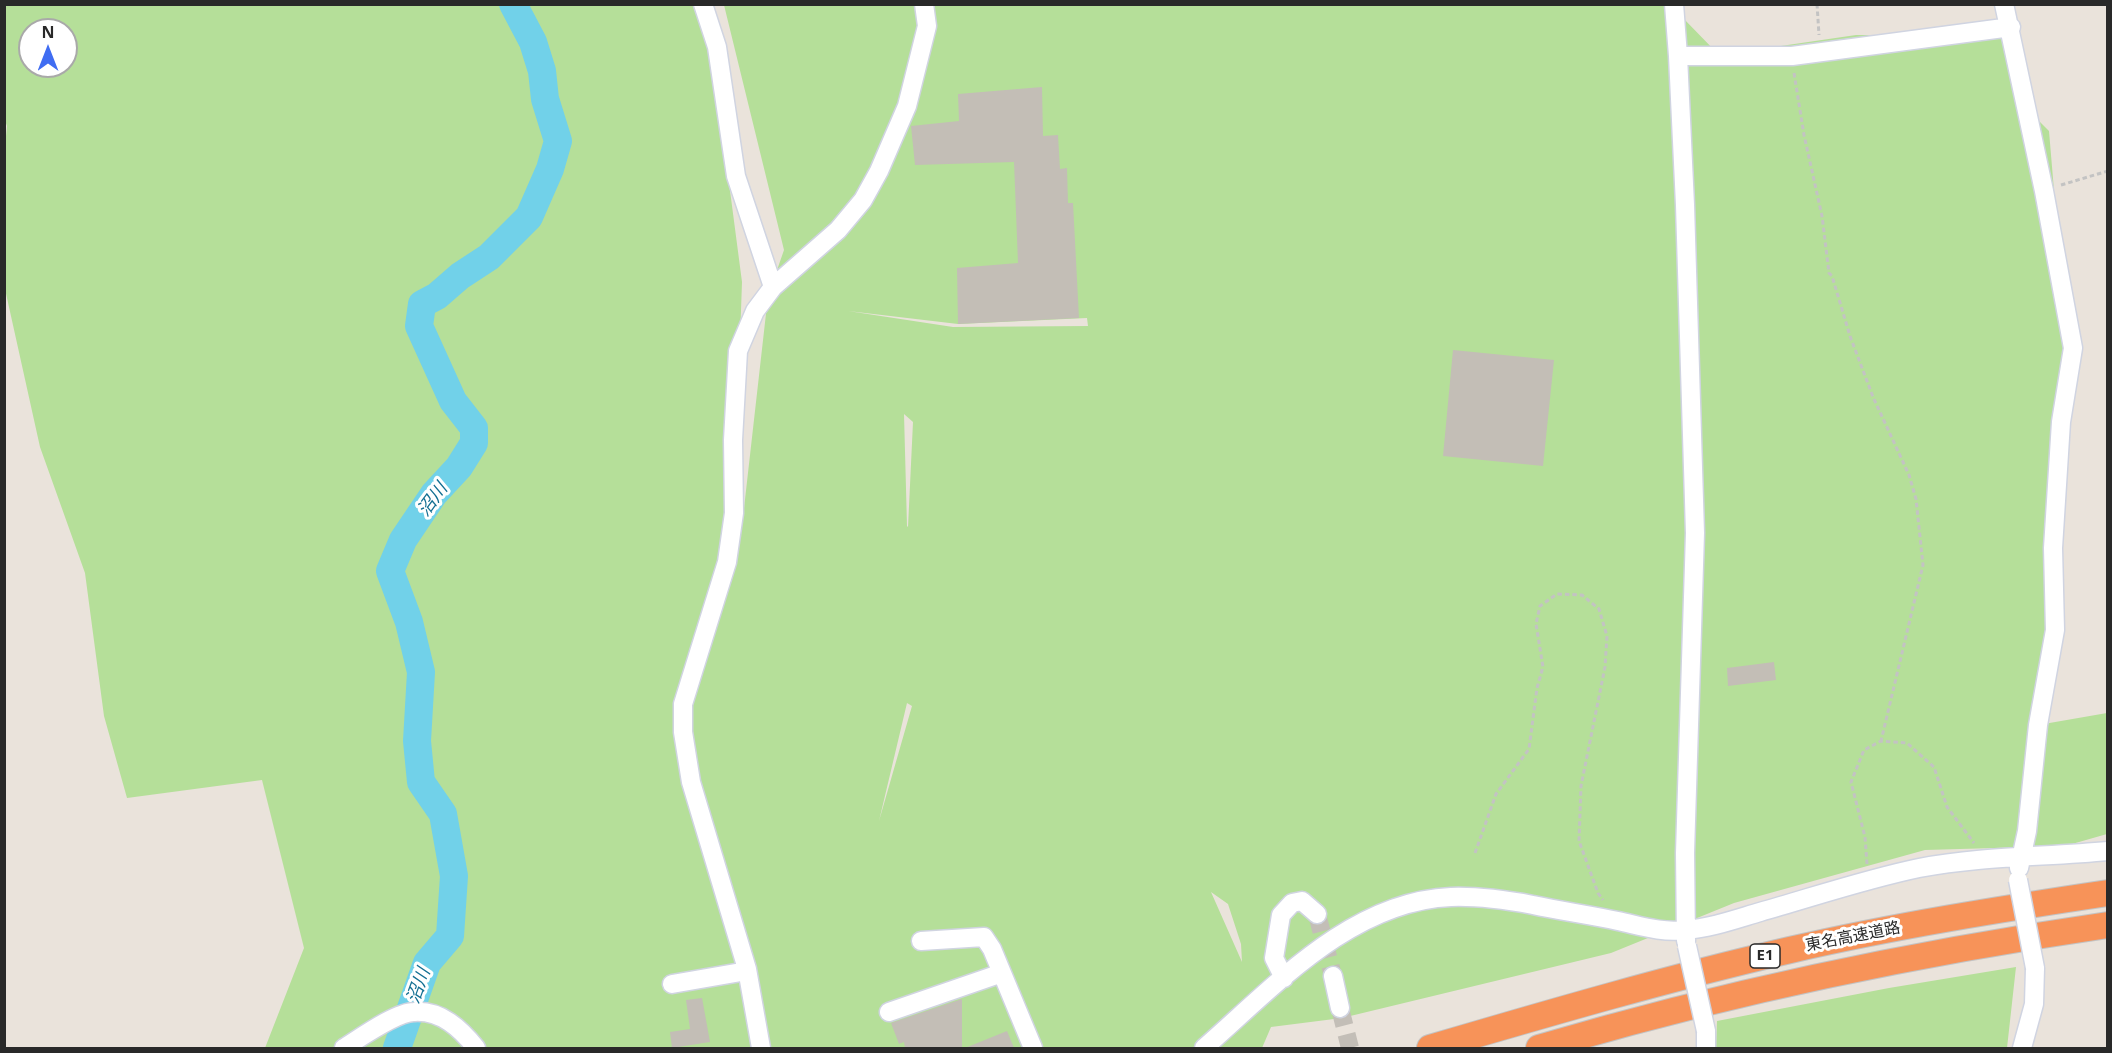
<!DOCTYPE html>
<meta charset="utf-8">
<style>
body{margin:0}
#map{position:relative;width:2112px;height:1053px;overflow:hidden;background:#eae3db;font-family:"Noto Sans",sans-serif}
canvas{display:block}
.frame{position:absolute;inset:0;border:6px solid #292929;pointer-events:none}
.north{position:absolute;left:18px;top:18px;width:60px;height:60px;box-sizing:border-box;background:#fff;border:2px solid #a9a9a9;border-radius:50%;rotate:0deg;font-size:16px;font-weight:700;line-height:24px;text-align:center;color:#292929}
.north::after{content:'';display:block;margin:auto;width:21px;height:27px;background:#406df2;clip-path:polygon(50% 0,100% 100%,50% 72%,0 100%)}
</style>
<div id="map">
<canvas width="2112" height="1053"></canvas>
<div class="frame"></div>
<div class="north">N</div>
</div>
<script>
const ctx = document.querySelector('canvas').getContext('2d');
ctx.lineJoin = 'round';
function fill(path, color) {
  ctx.fillStyle = color;
  ctx.fill(path, 'evenodd');
}
function strokePath(path, color, width, dash) {
  ctx.strokeStyle = color;
  ctx.lineWidth = width;
  ctx.lineCap = dash ? 'butt' : 'round';
  ctx.setLineDash(dash || []);
  ctx.stroke(path);
}
function drawText(font, color, halo, rows, align = 'center') {
  ctx.font = font + ' "Noto Sans","Noto Sans JP",sans-serif';
  ctx.lineWidth = 6;
  ctx.setLineDash([]);
  ctx.textBaseline = 'middle';
  ctx.strokeStyle = halo;
  ctx.fillStyle = color;
  for (const [text, x, y, turn = 0] of rows) {
    ctx.save();
    ctx.translate(x, y);
    ctx.rotate((+turn || 0) * Math.PI / 180);
    ctx.textAlign = isNaN(turn) ? turn : align;
    if (halo) ctx.strokeText(text, 0, 0);
    ctx.fillText(text, 0, 0);
    ctx.restore();
  }
}
const green = new Path2D(`
 M4,5H695L713,61L742,282L734,513L743,517L768,296L784,250L724,5H1683L1684,19L1719,55L1856,35L2003,36L2018,100L2049,131L2069,369L2038,725L2107,713V834L2065,846L1925,850L1734,903L1611,953L1342,1018L1271,1027L1262,1048H265L304,948L262,780L127,798L104,716L85,573L40,447L5,289L4,156L7,126L4,118ZM30,30H66V66H30ZM848,311L958,324L1087,318L1088,326L953,327ZM904,414L913,422L908,527L907,526ZM907,703L912,706L879,821ZM1211,892L1228,904L1241,944L1242,962Z
 M2016,967L2007,1048H1716L1717,1021L1889,988Z`);
const river = new Path2D(`
 M397,1048L427,963L450,936L454,876L443,814L421,782L417,741L421,672L409,622L390,571L403,540L434,494L459,467L474,443V428L453,401L419,326L422,304L437,296L460,276L489,257L529,217L550,169L558,141L545,99L542,71L533,42L513,4`);
const building = new Path2D(`
 M1042,87L1043,136L1058,135L1060,169L1067,168L1068,203H1073L1079,318L958,324L957,268L1018,263L1014,162L915,165L911,126L959,121L958,94Z
 M1453,350L1554,360L1543,466L1443,456Z
 M1774,662L1776,680L1728,686L1727,668Z
 M702,998L710,1042L672,1048L670,1032L690,1029L686,1000Z
 M962,999V1048H905L904,1042L899,1044L891,1023Z
 M1007,1031L1014,1048H965Z`);
const minorTunnel = new Path2D(`
 M1317,914L1333,976
 M1340,1008L1350,1048`);
const path = new Path2D(`
 M1817,4L1819,35
 M1794,73L1804,135L1822,216L1829,273L1832,276L1850,336L1873,397L1909,475L1916,499L1923,565L1881,741
 M2061,185L2108,171
 M1475,853L1496,794L1529,749L1537,688L1543,667L1536,624L1540,606L1557,594L1582,595L1599,609L1607,636L1605,667L1581,786L1579,841L1598,893L1603,900
 M1867,864L1865,837L1851,782L1864,750L1881,741L1907,743L1934,767L1947,807L1974,843`);
const minor = new Path2D(`
 M703,4L717,47L736,176L773,287
 M1674,4L1678,56L1685,205L1695,533L1685,853L1686,941
 M2004,4L2044,191L2073,348L2061,422L2053,548L2055,630L2038,725L2027,831L2019,868
 M1678,56H1792L2011,27
 M921,941L984,937L992,949L1033,1048
 M1333,976L1340,1008
 M1284,978L1274,958L1281,915L1292,903L1302,901L1317,914
 M672,984L747,971
 M889,1012L1002,973
 M1706,1031V1048
 M344,1048C360,1038 396,1012 414,1012C441,1010 461,1029 476,1048
 M761,1048L747,969L691,782L683,732V704L727,562L734,513L733,440L738,351L755,311L773,287L838,230L863,200L879,171L907,106L927,26L924,4
 M1204,1048C1274,987 1351,901 1451,897C1478,896 1506,900 1533,905C1561,911 1590,915 1618,921C1641,926 1662,933 1685,930C1711,928 1736,919 1760,912C1813,897 1866,879 1919,868C1981,856 2045,857 2108,851
 M2022,1048L2034,1004L2035,968`);
const highway = new Path2D(`
 M1430,1048C1549,1013 1669,978 1790,950C1894,926 2001,909 2108,893
 M1539,1048C1724,993 1916,953 2108,925`);
const minorBridge = new Path2D(`
 M2018,880L2035,968
 M1687,946L1706,1031`);
const shields = [
 [1765,956,30]
];
const shieldNames = [
 ["E1",1765,956]
];
const streetNames = [
 ["東名高速道路",1853,937,-11]
];
const waterNames = [
 ["沼川",433,500,-54],
 ["沼川",419,986,-70]
];
fill(green, '#b5df99');
strokePath(river, '#71d1e9', 28);
fill(building, '#c3beb6');
strokePath(minorTunnel, '#c3beb7', 18, [18, 9]);
strokePath(minor, '#d0d4e1', 21);
strokePath(highway, '#c3c3c3', 28);
strokePath(path, '#c3c3c3', 3, [4.5, 3]);
strokePath(minor, '#fff', 18);
strokePath(highway, '#f79359', 26);
strokePath(minorBridge, '#d0d4e1', 21, []);
strokePath(minorBridge, '#fff', 18);
for (const [x, y, w] of shields) {
  const box = new Path2D();
  box.roundRect(x - w / 2, y - 12, w, 24, 4.5);
  ctx.fillStyle = '#fff';
  ctx.fill(box);
  strokePath(box, '#292929', 1.5);
}
drawText('bold 15px', '#292929', null, shieldNames);
drawText('16px', '#292929', '#fff', streetNames);
drawText('italic 18px', '#136f92', '#fff', waterNames);
</script>
